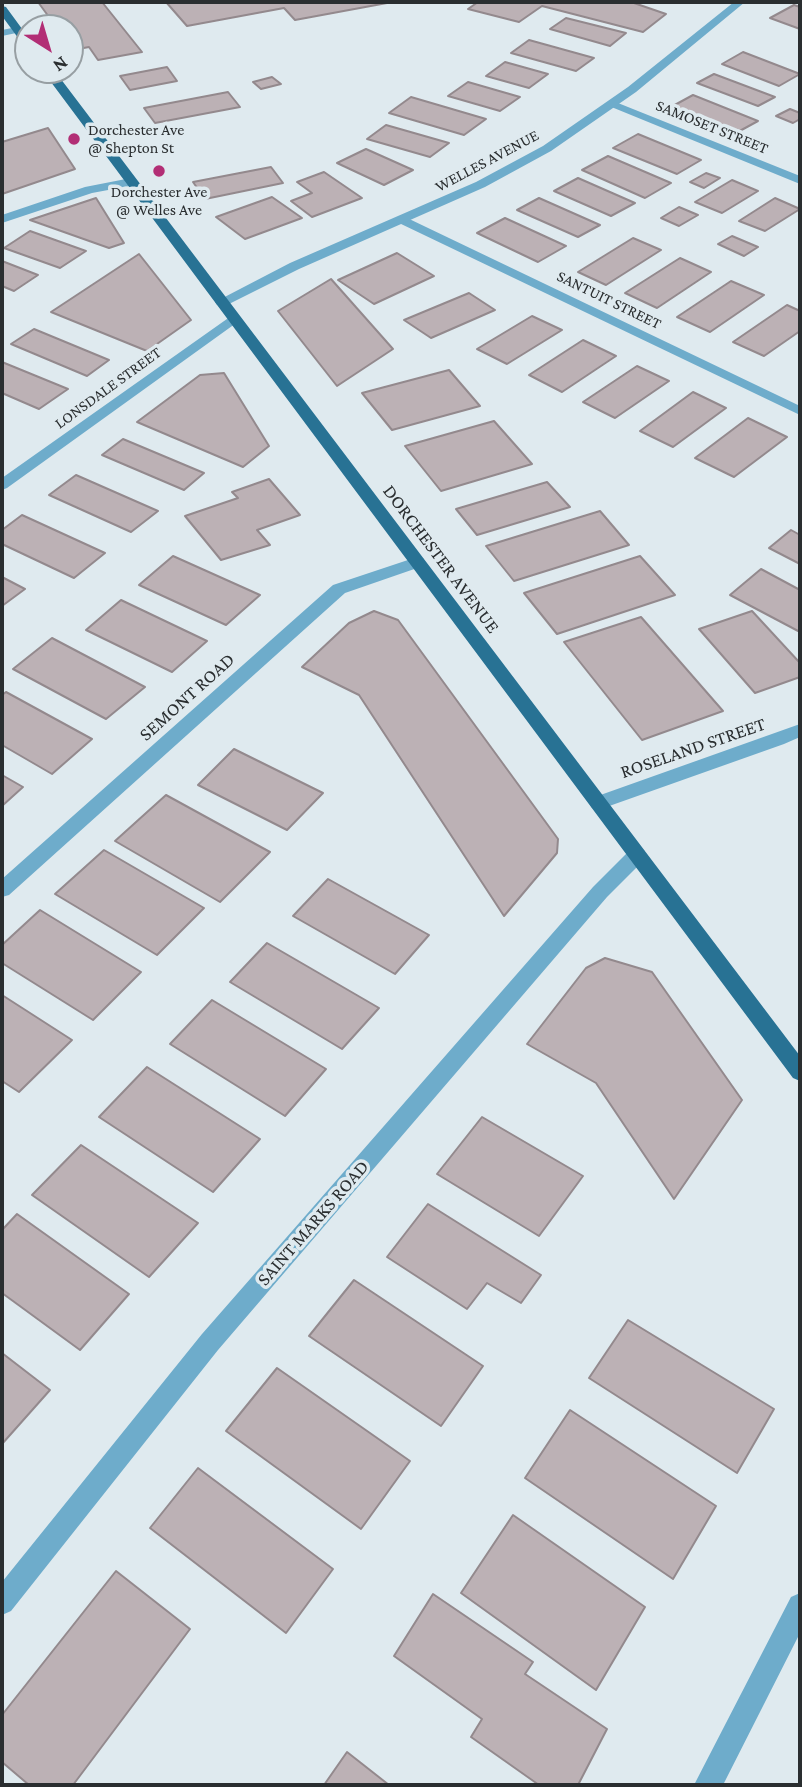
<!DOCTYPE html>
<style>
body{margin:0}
#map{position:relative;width:802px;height:1787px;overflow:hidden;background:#dfeaef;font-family:"Crimson Pro",serif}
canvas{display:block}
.frame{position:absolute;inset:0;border:4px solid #2a2e30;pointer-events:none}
.north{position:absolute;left:14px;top:14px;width:70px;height:70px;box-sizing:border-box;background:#dfeaef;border:2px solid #979fa3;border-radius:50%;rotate:143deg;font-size:19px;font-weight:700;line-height:28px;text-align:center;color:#2a2e30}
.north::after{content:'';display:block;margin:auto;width:24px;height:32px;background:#b22e75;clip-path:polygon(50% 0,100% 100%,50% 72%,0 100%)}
</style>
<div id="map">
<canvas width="802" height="1787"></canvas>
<div class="frame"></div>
<div class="north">N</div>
</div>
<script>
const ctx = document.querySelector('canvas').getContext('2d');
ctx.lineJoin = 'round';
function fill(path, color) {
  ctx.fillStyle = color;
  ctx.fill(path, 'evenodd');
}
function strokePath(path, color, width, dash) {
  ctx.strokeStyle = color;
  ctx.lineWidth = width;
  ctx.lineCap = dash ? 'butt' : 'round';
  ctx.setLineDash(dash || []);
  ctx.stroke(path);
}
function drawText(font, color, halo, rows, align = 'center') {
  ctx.font = font + ' "Crimson Pro",serif';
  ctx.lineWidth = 7;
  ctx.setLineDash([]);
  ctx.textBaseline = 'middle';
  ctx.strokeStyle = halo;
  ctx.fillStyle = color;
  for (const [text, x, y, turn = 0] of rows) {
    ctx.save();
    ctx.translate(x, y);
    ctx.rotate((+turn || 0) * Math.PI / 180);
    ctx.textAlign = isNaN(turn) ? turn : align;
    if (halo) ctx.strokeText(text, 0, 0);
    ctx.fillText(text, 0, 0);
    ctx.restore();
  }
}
const building = new Path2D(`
 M38,2H102L142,52L98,60L89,47L73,50L70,45V28H57Z
 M166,2H386L387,3L295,20L284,8L187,26Z
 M478,2H631L666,14L643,32L542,6L519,22L468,9Z
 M794,5L800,7V29L770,18Z
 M566,18L626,33L610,46L550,29Z
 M529,40L594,58L576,71L511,53Z
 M743,52L800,74L779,86L722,64Z
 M505,62L548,74L529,88L486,76Z
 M167,67L177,81L130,90L120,76Z
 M714,74L775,97L758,106L697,83Z
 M272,77L281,84L261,89L253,82Z
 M468,82L520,97L500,111L448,96Z
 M228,92L240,107L155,123L144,108Z
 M693,95L758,121L736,133L671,107Z
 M411,97L486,119L464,135L389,113Z
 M790,109L800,113V119L793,123L776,116Z
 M386,125L449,143L430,157L367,139Z
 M48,128L75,169L2,194V142Z
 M638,134L701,160L677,174L613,148Z
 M366,149L413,170L384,185L337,163Z
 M608,156L671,183L645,198L582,170Z
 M271,167L283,183L205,199L193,182Z
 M324,172L362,198L312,217L291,201L312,193L297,182Z
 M706,173L720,178L704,188L690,182Z
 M578,178L635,203L611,216L554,191Z
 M732,180L758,191L722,213L695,202Z
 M272,197L302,218L245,239L216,217Z
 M96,198L124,243L109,248L30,220Z
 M539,198L600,225L578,237L517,210Z
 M775,198L800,209L765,231L739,221Z
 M679,207L698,215L679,226L661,218Z
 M505,218L566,246L538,262L477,233Z
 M30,231L86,251L60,268L4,248Z
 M732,236L758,247L744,256L718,244Z
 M633,238L661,250L606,285L578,272Z
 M397,253L434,276L374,304L338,280Z
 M139,254L191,320L147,351L51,312Z
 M680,258L711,272L657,308L625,293Z
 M2,261L38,275L14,291L2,286Z
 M331,279L393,349L337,386L278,311Z
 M731,281L764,295L710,332L677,317Z
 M469,293L495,310L431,338L404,320Z
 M787,305L800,311V331L764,356L733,342Z
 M532,316L562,330L507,364L477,349Z
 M34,329L109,360L87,376L11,344Z
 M583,340L616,356L562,392L529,375Z
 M2,362L68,389L39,409L2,393Z
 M637,366L669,381L615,418L583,402Z
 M449,370L480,406L392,430L362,393Z
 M224,373L269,446L243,467L137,422L200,375Z
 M693,392L726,408L673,447L640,431Z
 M748,418L787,437L734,477L695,458Z
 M494,421L532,464L441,491L405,446Z
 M123,439L204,473L184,490L102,455Z
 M76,475L158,511L131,532L49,495Z
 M269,479L300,515L257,530L270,545L221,560L185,516L238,498L232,492Z
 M547,482L570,507L477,535L456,509Z
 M600,511L629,545L514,581L486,546Z
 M22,515L105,553L74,578L2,544V530Z
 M791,530L800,535V564L769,548Z
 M173,556L260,595L226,625L139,585Z
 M640,556L675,595L557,634L524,593Z
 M761,569L800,590V632L730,595Z
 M2,577L25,589L2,606Z
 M121,600L207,641L172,672L86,630Z
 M374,611L398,620L558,839L557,853L504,916L359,695L302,667L349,623Z
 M752,611L800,663V677L755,693L699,629Z
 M641,617L723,711L642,740L564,642Z
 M52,638L145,687L106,719L13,669Z
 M6,692L92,739L52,774L2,745V695Z
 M234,749L323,793L287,830L198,785Z
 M2,775L23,787L2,806Z
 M166,795L270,852L220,902L115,841Z
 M104,850L204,908L157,955L55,894Z
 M328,879L429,935L395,974L293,916Z
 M40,910L141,972L93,1020L2,963V945Z
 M267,943L379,1008L342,1049L230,982Z
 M605,958L652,972L742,1100L674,1199L596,1083L527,1044L586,968Z
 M2,995L72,1040L19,1092L2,1081Z
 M212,1000L326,1069L285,1116L170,1044Z
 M147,1067L260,1139L213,1192L99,1117Z
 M482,1117L583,1176L539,1236L437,1174Z
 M81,1145L198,1223L149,1277L32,1195Z
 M428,1204L541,1275L521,1303L487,1283L467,1309L387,1257Z
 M17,1214L129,1294L80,1350L2,1293V1230Z
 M354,1280L483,1366L441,1426L309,1336Z
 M628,1320L774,1409L737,1473L589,1378Z
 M2,1353L50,1390L2,1444Z
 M277,1368L410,1461L361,1529L226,1431Z
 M570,1410L716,1506L673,1579L525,1478Z
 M198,1468L333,1569L286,1633L150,1528Z
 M513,1515L645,1607L596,1690L461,1593Z
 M116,1571L190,1629L73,1785H29L2,1762V1715Z
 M433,1594L533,1662L525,1674L607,1729L578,1785H539L471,1737L482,1719L394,1656Z
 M347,1752L389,1785H324Z`);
const minor = new Path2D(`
 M17,27L22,30L21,32L2,36V30Z
 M613,101L800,176V184L609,106V102Z
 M131,178L137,182L135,185L92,193L2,223V215L85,187Z
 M403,216L800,406V415L399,223L397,220Z
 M234,314L239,315V321L7,488L2,490V478Z
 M417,557L423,558L425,562L423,566L345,593L9,895L2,897V879L333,585Z
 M800,724V737L784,744L598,810L592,808L589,803L592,798Z
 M637,848L644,850L646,855L644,860L607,897L218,1350L11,1611L2,1615V1582L202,1334L593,887L630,850Z
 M800,1593V1633L723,1785H694L791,1597Z`);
const tertiary = new Path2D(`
 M734,2H745L636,92L551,151L485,187L299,269L227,305H217L215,302L290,263L476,182L543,146L628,87Z`);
const primary = new Path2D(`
 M2,6L6,7L28,37V47L24,46L2,16Z
 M42,70H54L800,1056V1081L793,1078Z`);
const markers = [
 [74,139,7,"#b22e75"],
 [159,171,7,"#b22e75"]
];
const farStreetnames = [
 ["SAMOSET STREET",712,127,22],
 ["WELLES AVENUE",487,161,-28],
 ["SANTUIT STREET",609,300,26],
 ["LONSDALE STREET",108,388,-36]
];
const farPoinames = [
 ["Dorchester Ave",88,130],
 ["@ Shepton St",88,148],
 ["Dorchester Ave",159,192,"center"],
 ["@ Welles Ave",159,210,"center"]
];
const streetNames = [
 ["DORCHESTER AVENUE",441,559,53],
 ["SEMONT ROAD",187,697,-42],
 ["ROSELAND STREET",693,748,-19],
 ["SAINT MARKS ROAD",313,1223,-49]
];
fill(building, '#bcb1b5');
strokePath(building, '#93898d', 2);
fill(minor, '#6eaccb');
fill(tertiary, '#6eaccb');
fill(primary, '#287294');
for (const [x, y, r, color] of markers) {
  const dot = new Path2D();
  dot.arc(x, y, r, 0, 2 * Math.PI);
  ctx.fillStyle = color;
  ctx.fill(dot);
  strokePath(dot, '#dfeaef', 2.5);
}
drawText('16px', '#2a2e30', '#dfeaef', farStreetnames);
drawText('16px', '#2a2e30', '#dfeaef', farPoinames, 'left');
drawText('19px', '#2a2e30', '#dfeaef', streetNames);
</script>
